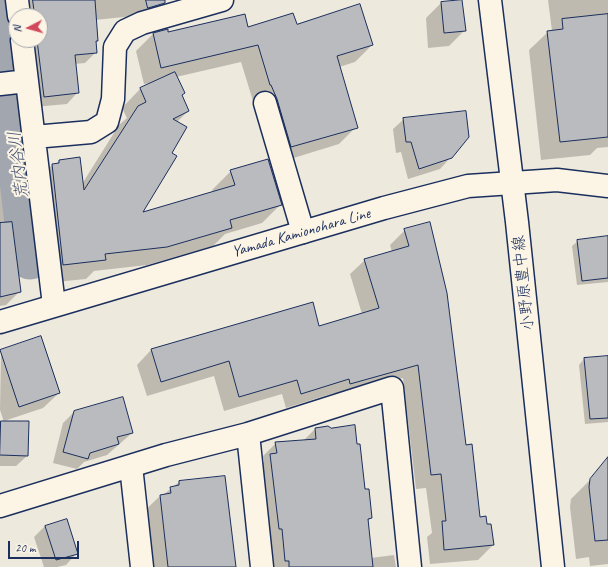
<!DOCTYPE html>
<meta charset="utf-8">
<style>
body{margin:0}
#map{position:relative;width:608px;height:567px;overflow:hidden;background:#eee9dd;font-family:Caveat,sans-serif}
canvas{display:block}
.north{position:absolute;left:8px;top:8px;width:40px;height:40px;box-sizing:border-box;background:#fcf5e5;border:1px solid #a2a6af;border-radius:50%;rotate:264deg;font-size:11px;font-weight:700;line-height:16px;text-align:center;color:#1b2f5e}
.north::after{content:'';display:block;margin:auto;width:14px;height:18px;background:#d1495b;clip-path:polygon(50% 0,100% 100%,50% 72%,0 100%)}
.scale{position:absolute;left:8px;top:541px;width:71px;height:18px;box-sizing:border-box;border:2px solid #1b2f5e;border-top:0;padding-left:5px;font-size:12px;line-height:14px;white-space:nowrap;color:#1b2f5e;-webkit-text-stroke:3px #fcf5e5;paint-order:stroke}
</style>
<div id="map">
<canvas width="608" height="567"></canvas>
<div class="north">N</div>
<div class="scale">20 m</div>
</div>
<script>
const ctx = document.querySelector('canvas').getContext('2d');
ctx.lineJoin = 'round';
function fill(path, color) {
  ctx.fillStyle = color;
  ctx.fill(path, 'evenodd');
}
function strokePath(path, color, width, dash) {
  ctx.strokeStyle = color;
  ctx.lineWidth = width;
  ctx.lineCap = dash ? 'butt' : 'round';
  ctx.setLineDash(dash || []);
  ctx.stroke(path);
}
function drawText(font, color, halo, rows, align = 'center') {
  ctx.font = font + ' Caveat,"Klee One",sans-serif';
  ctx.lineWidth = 4;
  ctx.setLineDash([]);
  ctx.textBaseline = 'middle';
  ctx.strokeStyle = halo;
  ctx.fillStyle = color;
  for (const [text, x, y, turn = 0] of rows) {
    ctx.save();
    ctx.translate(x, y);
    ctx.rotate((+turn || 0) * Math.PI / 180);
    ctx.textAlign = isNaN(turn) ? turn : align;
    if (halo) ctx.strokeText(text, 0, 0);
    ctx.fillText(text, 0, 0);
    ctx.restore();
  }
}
const shadow = new Path2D(`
 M21,0H164V3L153,14L95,20L97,40L95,43L96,52L85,63L74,64L77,93L67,104L34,107L25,40H40V16H23Z
 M548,0H608V147L597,148L590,155L541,160L529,50L548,32L552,31Z
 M441,3L465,30L449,46L428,48L426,18Z
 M296,25L372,45L355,62L339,67L356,127L339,144L274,164L260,117L253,101L241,62L176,77L181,96L188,111L177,122L140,213L213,192L212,190L231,171L281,204L262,223L225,234L213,246L147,265L94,271L86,279L45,283L34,184L52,165H55L59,161L82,184L119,125L127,118L122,108L140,89L153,83L144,84L136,51L153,34Z
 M404,119L451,157L440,169L408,179L401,152L396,153L393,129Z
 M0,147H4L20,291L6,305L0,306Z
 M405,230L465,446L479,518L493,545L478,560L430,564L427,537L432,533L426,488L416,489L403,378L336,398L334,393L286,408L282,394L224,411L214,376L147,396L137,365L151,350L319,327L362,314L350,274L365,260L392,252L390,245Z
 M608,237V282L577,285L572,246L578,241Z
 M1,350L59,393L43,408L4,421L27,456L16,466H0V423L4,422L0,410Z
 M608,357V422L585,424L579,365L584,359Z
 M74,412L132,433L107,455L84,462L77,469L53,463L63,423Z
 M315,429L356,446L364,490L371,518L367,522L371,558L394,555L396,567H273L259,467L264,462L263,456L276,443L303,441Z
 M608,469V564L590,566L589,557L576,559L570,507L571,499L596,474Z
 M179,482L235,567H149L135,520L160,496L163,495Z
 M45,526L76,554L66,565L57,567H44L34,537Z`);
const river = new Path2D(`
 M0,0L30,258`);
const building = new Path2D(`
 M33,0H95L98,41H96L97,53L75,55L79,93L44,97L37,40H40V16H35Z
 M146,0H165V3L148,8Z
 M462,0L466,31L444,33L441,2Z
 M360,4L373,45L337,56L358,128L291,147L277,99L271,85H270L258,45L161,68L153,33L168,29V32L245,14L248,27L293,13L297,24Z
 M608,14V137L560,142L547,31L563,29L562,19Z
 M175,72L185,93L182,95L189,111L173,119L187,127L172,153L177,156L143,212L235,185L230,170L268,159L282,205L230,220L232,228L167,247L105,254L106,260L63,265L52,164L59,163V160L80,157L84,190L138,106L146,102L140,88Z
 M466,111L469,137L452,158L419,169L411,142H406L403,118Z
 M12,222L21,292L0,297V223Z
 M430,222L447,293L466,445L472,444L480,517L486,516L487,524H491L494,545L444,550L442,521H446L441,474L431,475L418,365L350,384L349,379L301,394L297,380L239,397L229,361L161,382L151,349L313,302L319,326L379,308L364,259L409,246L404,229Z
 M608,236V278L582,281L577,240Z
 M41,336L60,393L19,407L0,350Z
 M608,356V418L590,419L584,358Z
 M123,397L133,433L117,437L119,444L90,453L88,459L63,452L74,411Z
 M1,421H29L28,456L0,455Z
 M355,425L357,444H360L365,489H369L372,518L368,519L373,567H289V561H285L282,529H279L270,454L277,453L275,442L316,439L315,428L328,426L331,428Z
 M608,457V540L595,541L589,487L590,479Z
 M225,476L236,567H168L160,495L171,493L170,487L179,485V481Z
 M67,519L78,554L56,560L45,526Z`);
const minor = new Path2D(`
 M17,0L19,16
 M490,0L517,222L553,567
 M22,40L54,305
 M0,84L27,81
 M265,103L303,232
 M34,137L91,132L107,122L113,99L115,47L125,31L142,23L222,0
 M248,434L262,567
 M131,466L142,567
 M0,506L166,455L248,434L392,388L410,567`);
const major = new Path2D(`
 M0,322L384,208L468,186L557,180L608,186`);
const streetNames = [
 ["Yamada Kamionohara Line",301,233,-16],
 ["小野原豊中線",524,283,-96]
];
const waterNames = [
 ["荒内谷川",19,165,-97]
];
fill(shadow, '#0003');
strokePath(river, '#a2a7af', 43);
fill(building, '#babbbe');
strokePath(building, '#1b2f5e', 1);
strokePath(minor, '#1b2f5e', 25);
strokePath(major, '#1b2f5e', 25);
strokePath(minor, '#fcf5e5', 22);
strokePath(major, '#fcf5e5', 22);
drawText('16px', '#1b2f5e', '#fcf5e5', streetNames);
drawText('italic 17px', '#445376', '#fcf5e5', waterNames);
</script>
